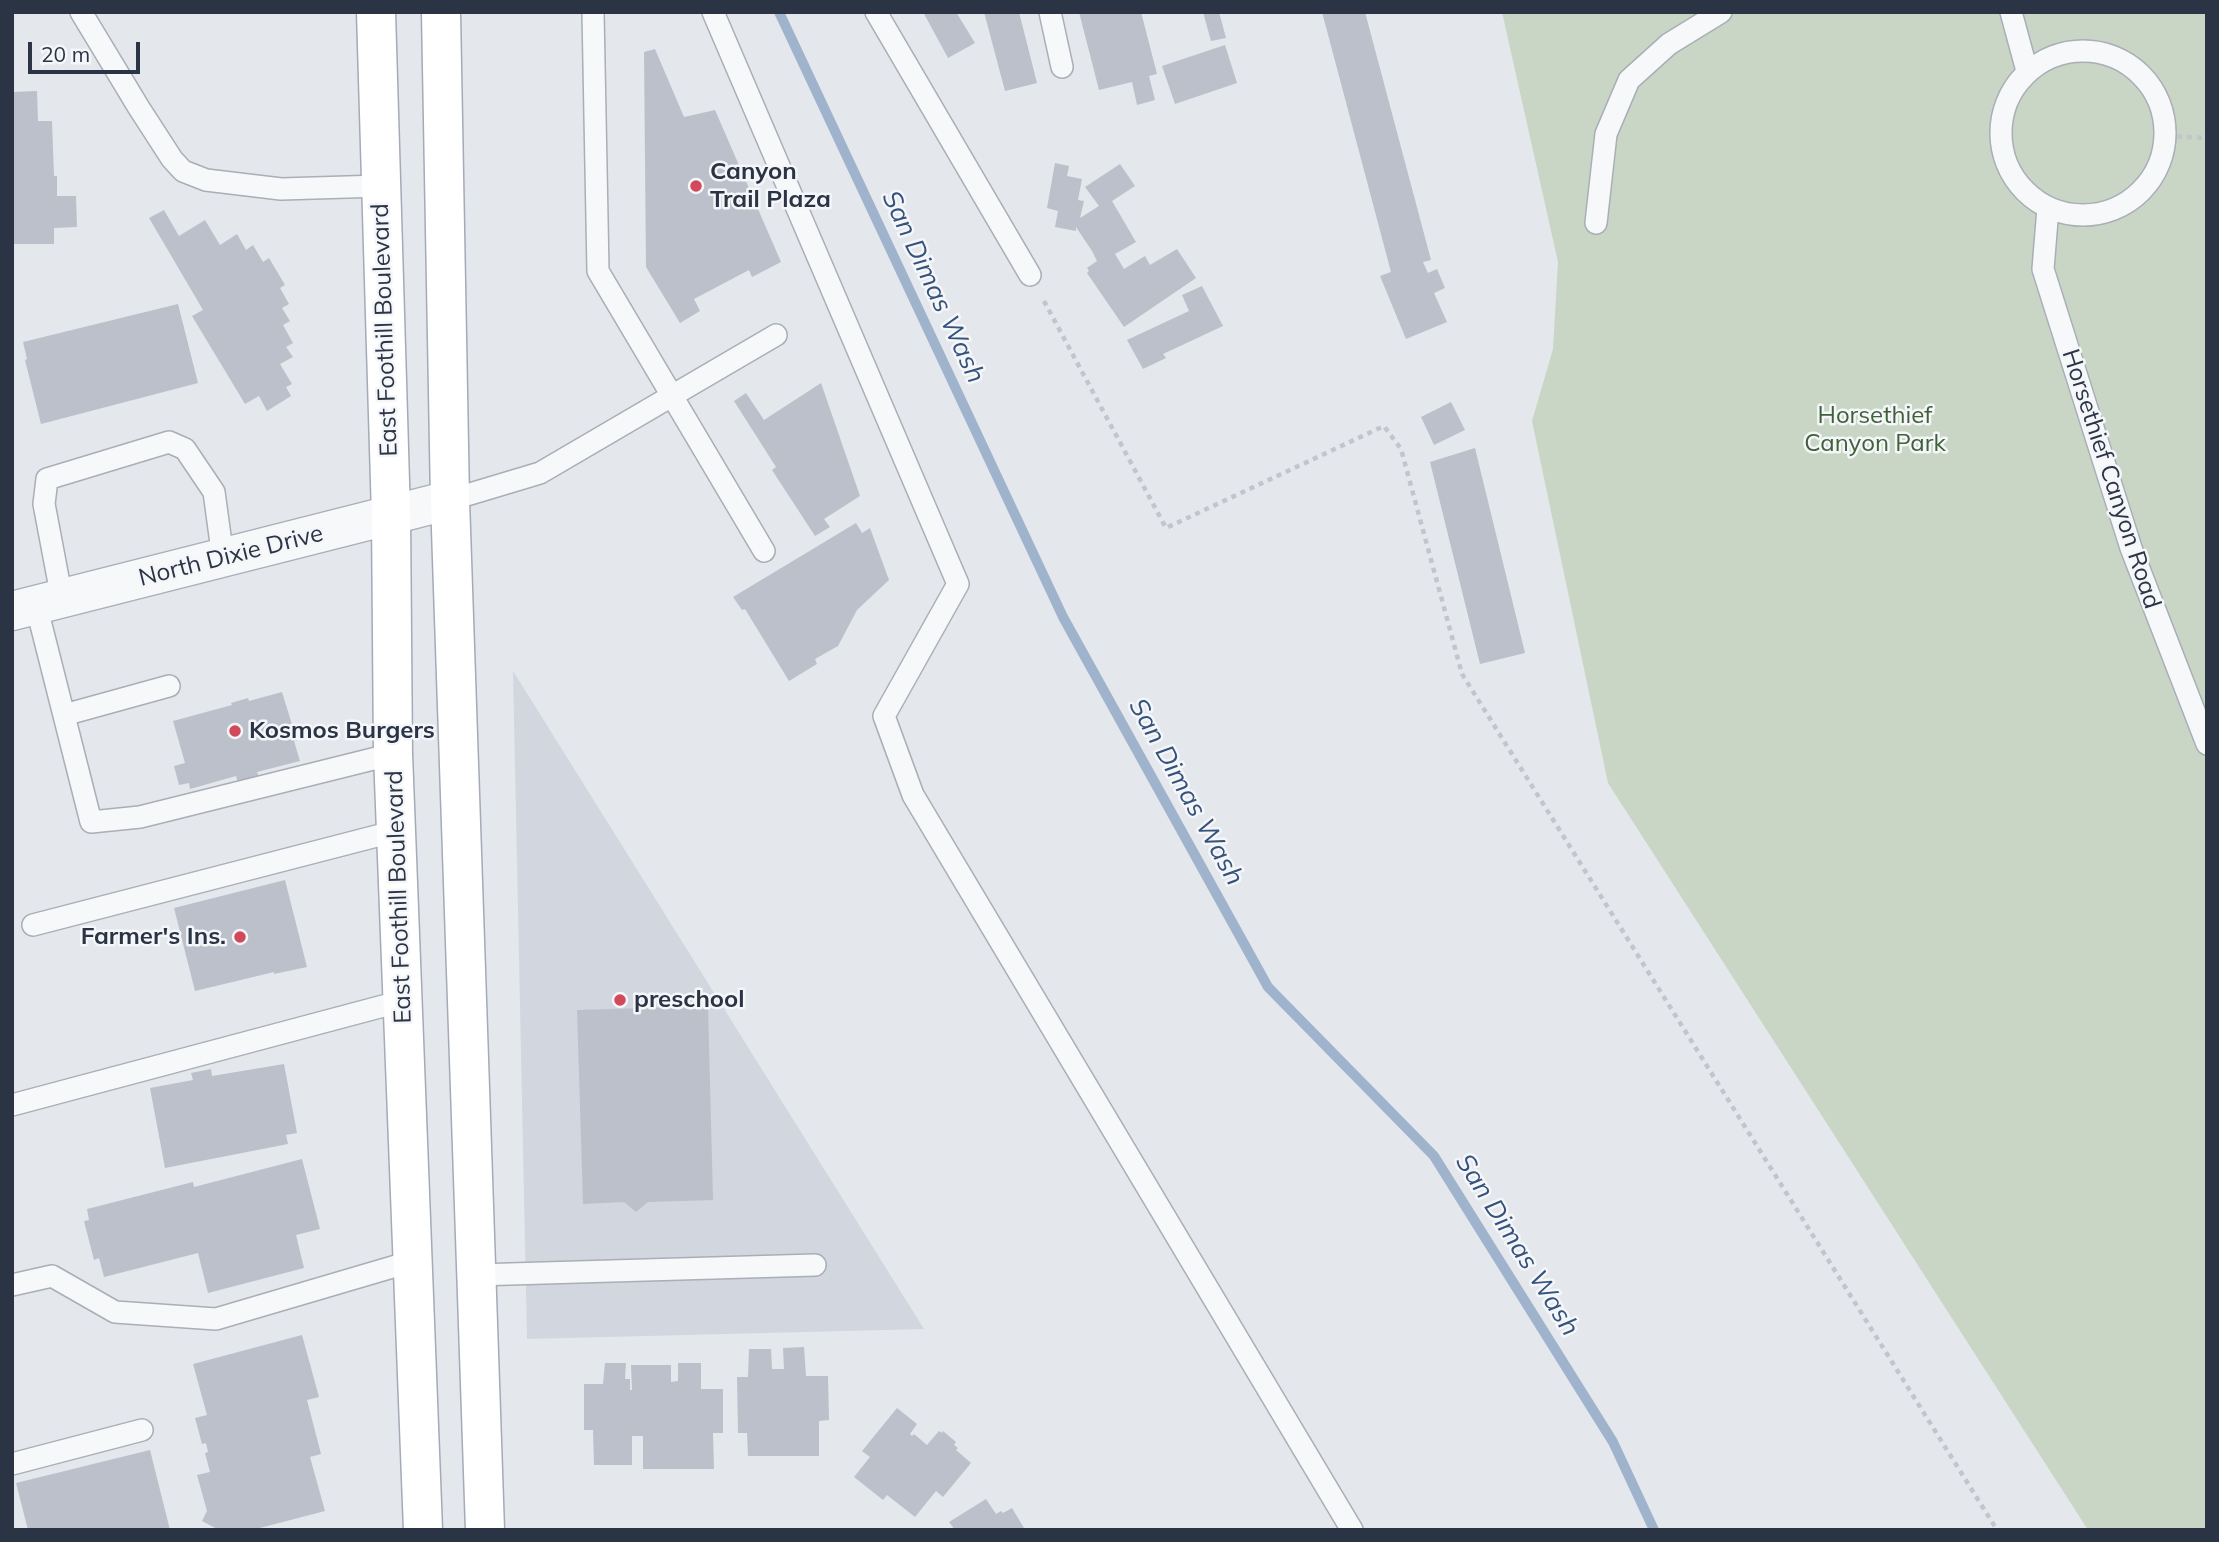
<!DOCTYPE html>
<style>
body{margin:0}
#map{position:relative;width:2219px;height:1542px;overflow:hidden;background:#e4e7ec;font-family:Mulish,sans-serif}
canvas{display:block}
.frame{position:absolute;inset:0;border:14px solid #2b3445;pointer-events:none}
.scale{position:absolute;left:28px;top:42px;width:112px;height:32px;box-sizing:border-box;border:4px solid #2b3445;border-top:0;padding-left:9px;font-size:21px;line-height:24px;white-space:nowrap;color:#2b3445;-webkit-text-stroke:5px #f4f6f9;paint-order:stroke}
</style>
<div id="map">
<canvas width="2219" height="1542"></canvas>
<div class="frame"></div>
<div class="scale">20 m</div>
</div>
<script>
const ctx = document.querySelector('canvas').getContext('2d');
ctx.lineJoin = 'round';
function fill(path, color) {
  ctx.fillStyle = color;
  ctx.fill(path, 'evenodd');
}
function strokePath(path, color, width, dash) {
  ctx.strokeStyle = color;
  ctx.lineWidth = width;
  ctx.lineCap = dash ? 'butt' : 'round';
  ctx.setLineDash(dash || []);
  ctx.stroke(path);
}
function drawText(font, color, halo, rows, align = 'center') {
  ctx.font = font + ' Mulish,sans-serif';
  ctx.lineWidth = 5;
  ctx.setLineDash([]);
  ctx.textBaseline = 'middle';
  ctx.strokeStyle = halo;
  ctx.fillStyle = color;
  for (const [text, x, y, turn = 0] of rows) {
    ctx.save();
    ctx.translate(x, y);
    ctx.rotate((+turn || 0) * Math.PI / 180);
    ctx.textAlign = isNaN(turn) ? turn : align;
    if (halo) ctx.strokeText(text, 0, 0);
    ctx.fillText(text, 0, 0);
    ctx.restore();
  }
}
const built = new Path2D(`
 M513,671L924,1329L527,1339Z`);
const green = new Path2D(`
 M1502,12H2207V1530H2088L1608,783L1532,421L1553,349L1558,262Z`);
const stream = new Path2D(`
 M779,12L1063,617L1268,987L1434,1156L1613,1442L1654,1530`);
const building = new Path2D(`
 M923,12H956L975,43L948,58Z
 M984,12H1019L1037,83L1005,91Z
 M1079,12H1141L1157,74L1149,76L1155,100L1137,105L1132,82L1099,90Z
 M1203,12H1219L1226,38L1211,41Z
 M1322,12H1365L1431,260L1423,262L1428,273L1437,269L1445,288L1434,293L1447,322L1406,339L1380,276L1391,272Z
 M1225,45L1237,83L1175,104L1162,66Z
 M655,49L684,117L715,110L781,262L752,277L749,270L694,299L700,311L680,323L646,267L644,52Z
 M37,91L38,121H52L54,176H57V196H76L77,227L54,228V244H12V92Z
 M1055,163L1069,166L1067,176L1082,179L1078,200L1084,201L1080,218L1099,206L1085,187L1120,164L1135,186L1112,201L1136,242L1115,254L1124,269L1145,256L1150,265L1177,249L1196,278L1124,327L1087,273L1089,271L1087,268L1097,261L1092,251L1076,227V231L1055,227L1058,211L1047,208Z
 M164,210L179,236L205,220L220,245L237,234L246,250L253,245L263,262L269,258L285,285L280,288L289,304L282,308L290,321L283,325L293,343L286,347L293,357L280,364L292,384L286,387L291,396L267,411L259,396L245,404L192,316L203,310L149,218Z
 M1202,286L1223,326L1163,354L1166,358L1143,369L1127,340L1189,311L1182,295Z
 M178,304L198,383L41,424L25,360L27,359L23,342Z
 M821,383L860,496L824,519L830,527L815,536L772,470L776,467L734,401L746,393L764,420Z
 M1451,402L1465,430L1434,445L1421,417Z
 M1475,448L1525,653L1480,664L1430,462Z
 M856,523L862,533L870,528L889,580L857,610L838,646L815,659L817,664L789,681L745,609L742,610L733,597Z
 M282,692L297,741H294L300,761L257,772L259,777L238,783L236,776L190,789L189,783L179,785L174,766L185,763L173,721L232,705L231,703L248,698L249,701Z
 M285,880L307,967L274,974V972L195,991L174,908Z
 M708,1006L713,1200L648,1202L636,1212L624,1202L583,1204L577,1010Z
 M284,1064L297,1133L286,1135L288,1144L165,1168L150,1088L193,1080L191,1073L211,1069L212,1076Z
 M302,1159L320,1229L296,1235L304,1268L208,1293L198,1253L104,1277L99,1258L94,1260L84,1221L89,1220L87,1209L193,1182L194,1187Z
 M302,1335L319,1397L307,1400L321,1454L310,1457L325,1511L252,1530H219L202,1521L207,1511L197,1475L210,1472L205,1453L208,1452L206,1443L202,1444L195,1418L207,1415L193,1364Z
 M804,1347L806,1376H828L829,1420L819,1421V1456H748L747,1433H738L737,1377H748L749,1349H771L772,1369H784L783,1348Z
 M605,1363H626L625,1379H630V1390H632L631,1365H671V1382L678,1381V1363H701V1389H723V1433H713L714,1469H643V1436H632V1465H594L593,1430H584V1384H603Z
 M897,1408L917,1424L910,1434L912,1436L914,1434L927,1445L939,1431L942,1433L943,1431L956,1442L954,1445L958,1448L956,1450L971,1463L943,1497L936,1491L915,1517L887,1495L883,1500L854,1477L870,1457L862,1451Z
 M150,1450L170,1530H28L16,1483Z
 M986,1499L996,1514L1001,1511L1003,1513L1012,1508L1024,1528L1021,1530H955L949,1522Z`);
const path = new Path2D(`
 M2167,136L2207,138
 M1044,301L1166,528L1384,426L1401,449L1462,674L1997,1530`);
const service = new Path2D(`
 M81,12L139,108L172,159L183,171L206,180L281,189L381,186
 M593,12L598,271L764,551
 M713,12L958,584L884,716L913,795L1352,1530
 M876,12L1030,275
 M1050,12L1062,67
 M2011,12L2027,71
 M2001 133a82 82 0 1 1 164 0a82 82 0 1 1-164 0Z
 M2048,208L2043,269L2131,548L2207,744
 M1596,223L1606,134L1629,80L1669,44L1721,12
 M450,500L540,473L776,335
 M62,599L44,504L47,479L169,442L185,449L214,492L223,558
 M36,605L91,822L140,817L393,754
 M64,715L169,686
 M33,925L396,831
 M12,1105L402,1001
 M476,1275L815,1265
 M12,1285L52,1276L115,1312L216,1319L413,1261
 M12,1464L142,1430`);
const minor = new Path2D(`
 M12,611L450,500`);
const primary = new Path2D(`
 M376,12L391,516L393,754L423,1530
 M441,12L450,500L485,1530`);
const markers = [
 [696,186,7,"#d1495b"],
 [235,731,7,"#d1495b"],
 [240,937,7,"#d1495b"],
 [620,1000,7,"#d1495b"]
];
const poiNames = [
 ["Canyon",710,172],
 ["Trail Plaza",710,200],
 ["Kosmos Burgers",249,731],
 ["Farmer's Ins.",226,937,"right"],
 ["preschool",634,1000]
];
const streetNames = [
 ["East Foothill Boulevard",385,330,-92],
 ["Horsethief Canyon Road",2111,479,72],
 ["North Dixie Drive",231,556,-14],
 ["East Foothill Boulevard",399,897,-92]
];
const parkNames = [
 ["Horsethief",1875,416],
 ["Canyon Park",1875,444]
];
const waterNames = [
 ["San Dimas Wash",933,287,65],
 ["San Dimas Wash",1186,792,61],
 ["San Dimas Wash",1517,1245,58]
];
fill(built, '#d2d6de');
fill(green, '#c9d6c5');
strokePath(stream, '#9fb4cc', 10);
fill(building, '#bbc0ca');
strokePath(service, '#a9aeb7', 24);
strokePath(minor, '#a9aeb7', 41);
strokePath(primary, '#a3abb8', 41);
strokePath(path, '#c2c5cb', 4.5, [5, 5]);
strokePath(service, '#f7f8fa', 21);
strokePath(minor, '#f7f8fa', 38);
strokePath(primary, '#fff', 38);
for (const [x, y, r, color] of markers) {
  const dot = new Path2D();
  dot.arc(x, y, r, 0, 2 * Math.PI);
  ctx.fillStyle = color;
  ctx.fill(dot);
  strokePath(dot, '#f4f6f9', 2.5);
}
drawText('bold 24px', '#2b3445', '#f4f6f9', poiNames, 'left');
drawText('24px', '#2b3445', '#f4f6f9', streetNames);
drawText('24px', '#3f6138', '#f4f6f9', parkNames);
drawText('italic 26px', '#34527a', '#f4f6f9', waterNames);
</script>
